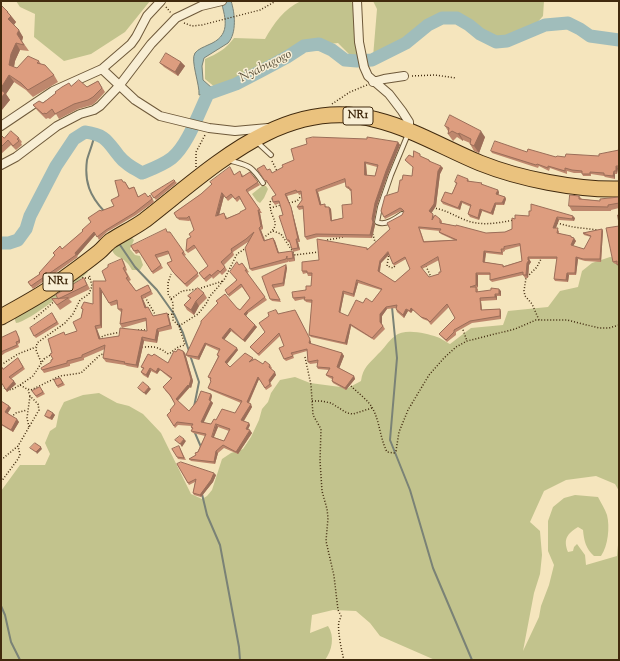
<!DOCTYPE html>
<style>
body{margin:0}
#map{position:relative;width:620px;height:661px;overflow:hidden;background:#f5e5bd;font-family:"Sorts Mill Goudy",serif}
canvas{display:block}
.frame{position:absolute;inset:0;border:2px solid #412a0e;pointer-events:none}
</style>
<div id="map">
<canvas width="620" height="661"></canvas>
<div class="frame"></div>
</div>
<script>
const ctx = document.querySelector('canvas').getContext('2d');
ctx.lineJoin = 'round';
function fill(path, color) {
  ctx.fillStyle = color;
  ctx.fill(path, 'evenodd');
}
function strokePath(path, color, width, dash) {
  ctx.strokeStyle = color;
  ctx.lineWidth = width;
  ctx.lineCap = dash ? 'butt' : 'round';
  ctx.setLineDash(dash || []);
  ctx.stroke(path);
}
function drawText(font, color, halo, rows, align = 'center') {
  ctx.font = font + ' "Sorts Mill Goudy",serif';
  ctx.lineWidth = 3;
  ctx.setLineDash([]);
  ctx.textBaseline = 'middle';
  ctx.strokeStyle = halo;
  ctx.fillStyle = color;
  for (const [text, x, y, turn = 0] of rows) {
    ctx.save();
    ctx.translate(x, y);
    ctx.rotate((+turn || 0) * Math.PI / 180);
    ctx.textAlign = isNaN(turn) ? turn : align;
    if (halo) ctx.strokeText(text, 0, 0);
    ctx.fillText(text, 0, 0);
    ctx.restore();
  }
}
const green = new Path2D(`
 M16,1H150L125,32L91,54L64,61L34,37L35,14L20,7Z
 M301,1H351L355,9L359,58L351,56L338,43L329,44L320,41L302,45L287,55L229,84L216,88L205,79V59C217,54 226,49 234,38L265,39C274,23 284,9 301,1Z
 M373,1H544L543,16L536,24L507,39L496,40L483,33L470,22L458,15L441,14L425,21L404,43L373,57L377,9Z
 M262,186H266L268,189L264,198L260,203L257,201L252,194Z
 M129,236L132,238L134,240L130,249L135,255L140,256L143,265L140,270H132C130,267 129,264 126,262C121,256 114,258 112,249Z
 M610,257L619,258V491L615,484L596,476L566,480L544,491L530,522L540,531L542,555L540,574L534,593L523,651L539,617L541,606L549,585L554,565L548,551V521L553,507L564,498L575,495L598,497C601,503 605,509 607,515C610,527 608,546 601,556H594C586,549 584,541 583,530L578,527C567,534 563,539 568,552L573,551L574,547L577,544L585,555L586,565L617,556L619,534V660H435L380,636L370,623L356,611L333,610L312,615L310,633L328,626C335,636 332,651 325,660H1V491L20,465H45L50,454L45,443L50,431L56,427L59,412L64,402L83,395L99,393L117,403L129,406L143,414L161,433L191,494L202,499L207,496L212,490L222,459L231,453L243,449L251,437L259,420L262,409L268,402L271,393L280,380L295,377L310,383L348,388L361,381C363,367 369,364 378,354C384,349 388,341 395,336C404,328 426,333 437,337C441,338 446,342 450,344L471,328L503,325L508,311L548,307L560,291L578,287L582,271L592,263Z
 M83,271L88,272C77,283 29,322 16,323L14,317Z`);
const water = new Path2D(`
 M221,1H231C235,13 237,33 228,43L204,58L202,66L203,80L212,88L208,94L199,95C200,85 190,60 195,53C198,49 204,47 208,45C231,36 226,20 221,1Z`);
const stream = new Path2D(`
 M95,133C93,144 89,152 87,160C84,182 90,196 104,211
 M118,242L135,267L157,290L174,314L183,333L189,351
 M392,307L397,358L390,440L410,490L433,568L472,660
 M190,355L199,382L194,407
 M195,433L201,447
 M202,494L207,515L220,545L239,647L240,660
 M1,606L5,615L11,642L20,660`);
const river = new Path2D(`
 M1,243H9L18,240L26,229L30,216L56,166L74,139L85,132C106,135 107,141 119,156C125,164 133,168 142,173C152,169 163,165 172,158C188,145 199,112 208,94L236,84L261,71L287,57L304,46L319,44L332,50L345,60L357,61L372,60L406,43L428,25L442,18H457L469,25L480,34L496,42L507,41L545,25L568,23L580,29L590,36L619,40`);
const path = new Path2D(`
 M166,7L171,13
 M184,23L192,26L202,25L260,10L276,1
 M412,76L435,75L456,78
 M332,104L350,92L367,85
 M272,161L277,171
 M196,167V152L205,135
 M289,203L297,201L302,195
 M270,208L281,205
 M433,208C445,209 456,217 468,221C483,226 498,223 514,220
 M557,223L573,227L598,230
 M273,231L281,234L295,255L319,252
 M372,231L375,242H377
 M263,238C286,223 269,221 270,202L277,193
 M325,242L327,240L344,237
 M389,253L387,266L393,268L396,265
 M426,266L431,277
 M82,278H90
 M145,297L156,316
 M171,299L182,291L198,289L223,281
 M165,315L173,314
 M34,319L48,307L59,297
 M539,320L532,304L525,296L524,291L526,278L537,267L541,259
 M179,326L198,314L206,304L210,296L224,280L237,254L246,248
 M462,327L467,341
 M138,330H147
 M99,338L106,335L121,332
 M142,347C148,347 155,346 160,349C164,350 165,353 169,354L178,347L185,345L179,326L173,320V303L171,299L168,294V283L171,274
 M305,357L311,385L313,415L321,429L320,461L322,491L327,509L328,518L326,541L334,576L338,610L341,616C341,618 339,620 339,622C337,629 342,653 344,660
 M41,362L36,350L37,343L65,323L73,314L80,300L89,294L92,286L89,274
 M1,365L18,354L36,347
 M20,385L33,376L44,359L52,354
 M351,386C358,393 369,401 373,409C380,423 380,438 387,452L394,453L396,451L399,432L408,410L429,375L444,358L456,347L467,341L515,329L536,320H567L599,328H609L619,325
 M1,387L11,390L20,385L27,389L31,390L60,376L81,373L100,355L106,353
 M312,401H321L331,403L347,413L353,414L372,408
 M11,417L16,413L27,410
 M29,427L27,418L30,396
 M1,460L18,446L39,410L38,404L30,396L28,390
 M1,482L18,459L20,455L18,446`);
const lane = new Path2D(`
 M257,142L271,155
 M228,160C249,166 250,164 263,183
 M402,214C395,219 385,226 377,222L380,207L391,175L408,134`);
const street = new Path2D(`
 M357,1L359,42L364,67L368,76L389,94L402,111L409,122V132
 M102,69L135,100L160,116L209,128L235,131L268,128
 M373,82L384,79L404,76
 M1,126L53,91L102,69L131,44L136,37L147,16L161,1
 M1,165L16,157L57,126L80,114L94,110L100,106L119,86L151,44L176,18L201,6L222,1`);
const highway = new Path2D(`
 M1,317C17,308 34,299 49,289C66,277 83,265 99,252C104,248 107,243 112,240C123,233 134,228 145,220C211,169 285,94 377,120C413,129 446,149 480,163C520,179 576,190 619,189`);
const wall = new Path2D(`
 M1,5L8,12L16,22L14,25L23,37L22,41L29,51L20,50L15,61L14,67L17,68L39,61L41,64L54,75L58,82L33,97L26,90L14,82L6,94L10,100L1,111Z
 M181,62L185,66L178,76L164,67L160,63Z
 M98,81L105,92L96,102L92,105L78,109L59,119L56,114L50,119L48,118L46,119L37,110L33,105L43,103L56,93L71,86L87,87Z
 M445,126L485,137L479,153L474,151L470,144V143L463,140V141L457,137L453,141L448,134V131Z
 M1,135L4,138H19L22,142L21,143L22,145L16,150L11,145L1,154Z
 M398,142L400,145L388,174L377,206L374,222L375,225L372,238L318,237L307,240L305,237L303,209L299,210L297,207L302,200V194L299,195L298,193L287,196L292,210L300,242H298L300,250L293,252L292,249L290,242H288L287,240L283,215L280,203L275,205L273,202L276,195L268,183H267L257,169L267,170L272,173ZM366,164L377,167L375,176L367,175ZM346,182V187L348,189H349L350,191H351L352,204L343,218L332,220L331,209L329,207H327L326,206L321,204L318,192Z
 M619,150V168H618L617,174H615V179L605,177L604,176L591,174V176H583L582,173H574L567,171V174L550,168L549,171L539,166L538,168L492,153L491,151L527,152L556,157H565L599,156Z
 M413,157H422L429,160L431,162L443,168L440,174L436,206L431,213L434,216L440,219L442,221V223L486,233L505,232L512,229L515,219L529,216L575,218L574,221L559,220L556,228L559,231V233L572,238L576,241L573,246L584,249L591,237L584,235L583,233L602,229L603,231L601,262L585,261L578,259L576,275H569L568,282L555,281L554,279L557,259H530L529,260L531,262L529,265L528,278H525L523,275L492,282L490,280V275H478V287L477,288L478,289V292L501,291V296H497V300L481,301L482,310L500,309L501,312V319L472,323L456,332V335L447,342L439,334L455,318L449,307L431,325L428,321L423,319L413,310L411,313L408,311L404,318L397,312L396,309V308L387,309L382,316V324L385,329L374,340L351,326L347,345L311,337L309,335L312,303L306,302L304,299L295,301L293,298L311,286L312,276H308L307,273L303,274L302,271L319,260L367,248L368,249L390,229L402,215L404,211H401L385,219L384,217L398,192L402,180L412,176L413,167L407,162L405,160ZM420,229L440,231L439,232L441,234L454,240L424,241ZM520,246L522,261L504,266L503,265L485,262L486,253L503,255V252L505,251V250ZM389,255L394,266L406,259L410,269L395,282L380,272L381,263ZM439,260L441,272L439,274L429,277L422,269ZM358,283L381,290L372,302L363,303L348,316L340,313L344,294L354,297Z
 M232,170L234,175L242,174L243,176L250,172L260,185L248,192L262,213H260L263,229L261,230L265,240L273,238L275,241L279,253L292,251L294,254L295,261L289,262L288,261V262L252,271L250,269L248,242L233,252L234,255L224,265L227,270L222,275L220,273L213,279L212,277L206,282L199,273L208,266L196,248L188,253L186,251L191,237L194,230L191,220L189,221L179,220L174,213L201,194ZM224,196L228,201L233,197L237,202L240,199L246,209L240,213L227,218L226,216L219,215Z
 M468,179L469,181L483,185L499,192L498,195L505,197L506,199L504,205H496L493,215L482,211L479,220L470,217L468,214L471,207L462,203L460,210L443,204L441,201L452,194L456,184L455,182Z
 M174,180L177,183L156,200L151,194Z
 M123,182H125L129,188L134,187L138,196L152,197L154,202L136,215L107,232L99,240L96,234L77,256L78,257L33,289L28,282L40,274L62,249L83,231L101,211L114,206Z
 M579,196L582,199L600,201L619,197V208L611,210V211H572L569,206Z
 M619,215V267L617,264H615L613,262L619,226Z
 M168,232L184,252L186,255L184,256L199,276L187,287L175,275L167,263L172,261L169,254L157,258L163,268L153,274L140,252L136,254L131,246Z
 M122,259L124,262L127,270L126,271L131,280L129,281L136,291L148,285L153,294L143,299L147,308L153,316L167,313L169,317L172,329L159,332L157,343L144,341L138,368L127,366L125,365L106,362L103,358L105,349L84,358V360L70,364V366L44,373L42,370L51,362L53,359L52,353L66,335L77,331L81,318L83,310L81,308L93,304L106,281ZM102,292L111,306L118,304V309L121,312L120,324L122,328L146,321L147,331L100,339L97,329L102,328Z
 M242,263L249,272L247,273L267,300L248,313L246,316L257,327L245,342L231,331L224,340L238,350L227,364L230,367L253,358L254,360L263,364L270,365L272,368L271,369L276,375L270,383L272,386L266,390L259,379L249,403L252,407L244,421L250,425L248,430L252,433L238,454L224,448L218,453L215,464L191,461L189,459L196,455L205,436L193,433L191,431L192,429L191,427L192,426L178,425L175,428L167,415L171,411L175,404L171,397L165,390L171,379L160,370L157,374L151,371L148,378L143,375L141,372L143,369L141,367L152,356L168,363L176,352L183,351L185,353L193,381L191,388L190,387L178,401L189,411L211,394L212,396L211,401L213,403L203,422L211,424L216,420L235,413L241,403L210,390L208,388L211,382L210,380V379L208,377L218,357L217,355L219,351L206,345L199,360L188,357L186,355L237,308L240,310L250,298L242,287L229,297L228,295L236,280L239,265ZM218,427L229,431L224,441L214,437Z
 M286,265L287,268L284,286L274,288L281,302L272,301L270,299L262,277Z
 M84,278L90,289L69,299L72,302L60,310L52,299L58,298Z
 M204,293L207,298L199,306L194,315L187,310L184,305L190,299L188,296Z
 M276,310L278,314L296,312L311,342V344L342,353L344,356L339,368L354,376L355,379L346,390L333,383L332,381V379L328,377L326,375L329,370L318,369L317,367L318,363L310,364L308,362L307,351L293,355L294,358L286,361L284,359V346L280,336L259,356L250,347L265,332L269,316Z
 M52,313L59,324L36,338L34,336Z
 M16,331L20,341V343L18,344L19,347L5,353L1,356V338Z
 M18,358L25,369L11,379L16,384L7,392L3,385L1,365L3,369Z
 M60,378L65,385L58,388L54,380Z
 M40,387L45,394L37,398L32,391Z
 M1,401L9,406L11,408L8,413L19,422L13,432L1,425Z
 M53,413L55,415L52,420L47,418L45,416Z
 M179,446L186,460L178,459L177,457Z
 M177,464L216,475L213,482L201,497L194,495L193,493L195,482L189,485Z`);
const shadedWall = new Path2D(`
 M11,16L16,22L13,26L8,19Z
 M19,30L23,37L22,41L29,51L17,34Z
 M16,43L20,50L15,61L13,72L9,65L11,54Z
 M181,62L185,66L178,76L175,72Z
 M9,75L14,82L6,94L10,100L1,111V88Z
 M481,131L485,137L479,153L474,146Z
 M459,133L463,140V141L458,134Z
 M398,142L400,145L388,174L377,206L374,222L375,225L372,238L370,235L372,219L375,203L386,171Z
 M365,162L366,164L367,178L365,175Z
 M441,166L443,168L440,174L436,206L431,214L429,211L438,171Z
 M616,166L618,168L617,174L616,171Z
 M614,171L615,174V179L613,176Z
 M316,190L318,192L322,207L320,205Z
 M498,190L499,192L498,197L496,194Z
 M222,193L224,196L218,219L216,216Z
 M285,194L287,196L292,210L300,242L298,239Z
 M505,197L506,199L504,205L502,203Z
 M461,201L462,203L460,210L458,208Z
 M495,203L496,205L493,215L491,213Z
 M329,207L331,209L332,223L331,221Z
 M480,209L482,211L479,220L478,218Z
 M258,210L260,213L263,229L261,226Z
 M573,216L575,218L574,221L572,219Z
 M557,217L559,220L555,230L553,228Z
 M259,228L261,230L266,244L264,241Z
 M602,229L603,231L601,262L600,259Z
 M94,232L96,234L77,256L75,253Z
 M273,238L275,241L280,256L278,253Z
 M574,238L576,241L572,248L571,245Z
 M296,239L298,242L300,250L298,248Z
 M292,251L294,254L295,261L293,258Z
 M484,251L486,253L484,264L483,262Z
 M388,252L389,254L381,263L379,274L378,271L380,261Z
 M528,257L531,262L529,265L528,278L526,275Z
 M576,257L578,259L576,275L575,273Z
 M286,265L287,268L284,286L283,283Z
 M476,273L478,275V287L476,285Z
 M567,273L569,275L568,282L566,280Z
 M357,280L358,283L354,297L353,294Z
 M100,288L102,292V328L100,325Z
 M499,289L501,291V296L499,294Z
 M343,291L344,294L340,314L339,312Z
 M495,294L497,296V300L495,297Z
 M141,296L143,299L148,312L145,308Z
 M480,298L481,301L482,312L481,310Z
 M196,301L199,306L194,315L191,310Z
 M386,307L387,309L382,316V325L380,322V314Z
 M411,308L413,310L411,313L410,311Z
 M406,309L408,311L404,318L403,315Z
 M500,309L501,312V319L500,316Z
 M295,310L311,342L310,346L309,343Z
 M247,311L248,313L246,316L244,314Z
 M167,313L169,317L172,329L170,325Z
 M350,324L351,326L347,345L345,343Z
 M255,325L257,327L245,342L243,340Z
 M95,326L97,329L102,342L99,339Z
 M230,328L231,331L224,340L222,338Z
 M157,329L159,332L157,343L155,340Z
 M16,331L20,341V343L19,341Z
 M142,337L144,341L138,368L136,365Z
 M205,343L206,345L199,360L198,357Z
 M237,348L238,350L226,365L225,362Z
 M183,351L185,353L193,381L191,388L189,386Z
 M342,353L344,356L339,369L337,367Z
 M150,368L151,371L148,378L146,375Z
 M158,368L160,370L157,374L156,372Z
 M275,372L276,375L270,383L272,386L269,380Z
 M354,376L355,379L346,390L345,388Z
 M258,377L259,379L248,404L247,402Z
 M14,381L16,384L7,392L6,390Z
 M188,385L190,387L177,401L176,399Z
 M149,387L151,389L146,395L144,393Z
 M211,394L212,396L210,402L209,400Z
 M211,401L213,403L203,424L201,422Z
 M251,404L252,407L243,422L241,420Z
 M9,406L11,408L7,414L5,412Z
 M53,413L55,415L52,420L50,418Z
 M17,419L19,422L13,432L11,430Z
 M249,423L250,425L247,431L246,429Z
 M216,424L218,427L213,439L212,437Z
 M250,430L252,433L238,454L236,452Z
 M184,439L186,441L182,447L180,444Z
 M41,447L42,449L37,454L36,452Z
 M216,451L218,453L215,464L214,462Z
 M214,473L216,475L213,482L201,497L200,495Z`);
const building = new Path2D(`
 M1,5L8,12H7L11,16L8,19L19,30L17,34L24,45L16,43L11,54L9,65L17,68L28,56L39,61L37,63L45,65L54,75L28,90L21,83L9,75L1,88Z
 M166,53L181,62L175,72L160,63Z
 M79,80L87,87L98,81L102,88L93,97L88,100L74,104L55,114L52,109L46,114L45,113L43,114L33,105L39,101L43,103L56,93L55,92L62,87L69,83L71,86Z
 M1,90L5,93L1,98Z
 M450,115L481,131L474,146L470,144L471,139L459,133L458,134L452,131L448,134L449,128L445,126Z
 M11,131L19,138L17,139L19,141L13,146L8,140L1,147V135L4,138Z
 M313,137L367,139V137L398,142L386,171L375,203L372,219L373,222L370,235L316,234L305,237L303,206L297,207L302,200L301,191L297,192L296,190L285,194L291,207L298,239H296L298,248L292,249L289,240H287L279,216L283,215L279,201L273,202L272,197L276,195L266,180L265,181L257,169L264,165L267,170L270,169L272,173L283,167L282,165L294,160L291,149L307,144L306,139ZM365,162L378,165L375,176L365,175ZM345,179L346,187H349V189H351L352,204L342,205L343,218L331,221L329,207H325V204L320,205L316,190Z
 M495,141L527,152L528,149L556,157L557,156L565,157L566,154L599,156V154L619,150V166H616V171H614L613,176L604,175V173L590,172V174H582V171L572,170L565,168V171L548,166V168L537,164L536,165L491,151Z
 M414,151L420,154V156L429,160V161L441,166L438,171L434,204L429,211L433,214L432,220L435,215L440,219V223L456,226V225L486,233L505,232L512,229V218L515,219V215L529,216V211H531V204L573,216L572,219L557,217L553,228H558L557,233L571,236V237L574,238L571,245L584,249L591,236L583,233L602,229L600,259H583L576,257L575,273H567L566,280L554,279L557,257H528V260H529L527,263L526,275H523V272L490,280V273H476V285L470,287H476V292L491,290V288L499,289V294H495V297L480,298L481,310L500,309V316L470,321L454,330V332L446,340L439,334L455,318L447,304L430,322L427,319L421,317L411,308L410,311L406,309L403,315L396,309L397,305L386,307L380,314V322L383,326L372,338L350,324L345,343L309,335L312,300H304L305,297L293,298L292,292L306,290V286H311L312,273H307V271H302V262L319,260L317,239L367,248V250L390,229L387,223L402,215L404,211L402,209L400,208L384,217L381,211L385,196L398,192L400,180H402L403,175L412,176L413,167L405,160L409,155L413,157ZM419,227L441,229L439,232L457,240L424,242ZM520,244L522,261L503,267V265L483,262L484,251L502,253L501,249H504V247ZM388,252L393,264L405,257L410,269L395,282L378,271L380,261ZM438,257L441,272H439V274L429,277L421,267ZM357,280L382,289L372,302L366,298L363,303L356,300L348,316L339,312L343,291L353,294Z
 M230,167L234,175L240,171L242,177L250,172L258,182L246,190L260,210H258L261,226L259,228L264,241L273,238L278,253L292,251L293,258L287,259V256L286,259L250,269L245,248L254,232L246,239L231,249L232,252L221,262L225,267L220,272L218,270L211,276L210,274L204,279L199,273L208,266L194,245L186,251L187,239L191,237L189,234L194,230L189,216L187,218H177L174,213L201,194L212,184L210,182ZM222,193L226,198L231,194L235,199L239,196L246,209L240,212V213L226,219L224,213L216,216Z
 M458,175L468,179L467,181L482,183L481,184L498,190L496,194L505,197L502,203H495L491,213L480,209L478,218L468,214L471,205L461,201L458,208L441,201L445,192L452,194L457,183L455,182Z
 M122,180L123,182H125L129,189L134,187L138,197L145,193L148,197L150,195L152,199L134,213L106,230L97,237L94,232L75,253L76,255L31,286L28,282L40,274L39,273L55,255L53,253L60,246L62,249L83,231L82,230L91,222L88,218L100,210L101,211L114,206L111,200L119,196L115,181Z
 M174,180L175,181L154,198L151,194Z
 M570,195L579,196V199L600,201V199L619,197V203L608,205V207L569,206Z
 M618,215H619V264L617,265V261L613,262L606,228L619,226Z
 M166,229L167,232H170L184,252L182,253L198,273L185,284L173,272L167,263L172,261L168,251L155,255L161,265L152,272L138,250L134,251L131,246Z
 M122,259L125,267L123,268L128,277L126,278L136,291L148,285L151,291L141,296L145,308L148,307L153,316L167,313L170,325L157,329L155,340L142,337L136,365L124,363L125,362L103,358L105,345L82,355V357L67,361V363L42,370L41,368L51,362V360L53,359L50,354L52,353L48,339L64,332L65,335L77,331L73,322L81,318L83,309L81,308L84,302L93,304V281H106L102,271L108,267V265ZM100,288L109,303L117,300L118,309H122L120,324L146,318L147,331L120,328L119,336L99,339L95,326L100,325Z
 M237,262L239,265L242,263L247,270H245L265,297L247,311L244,314L255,325L243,340L230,328L222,338L237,348L225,362L230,367L245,353L253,358L249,362L255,359L263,364L265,361L270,365L269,367L275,372L269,380L270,384L265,388L258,377L247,402L251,404L241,420L249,423L246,429L250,430L236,452L223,445L216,451L214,462L189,459L196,455L195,453L198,452L206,434L191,431L193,428L191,427L193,424L177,422L174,426L167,415L171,411L170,410L175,404L170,395L163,387L172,378L158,368L156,372L150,368L146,375L141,372L144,368L141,367L148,354L152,356L154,354L168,363L174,351L176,352L178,349L183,351L191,379L189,386L188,385L176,399L189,411L197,401L201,391L211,394L209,400L211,401L201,422L211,424L214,419L216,420L222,409L235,413L242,401L208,388L211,381L210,380L211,378L208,377L219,356L217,355L220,349L205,343L198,357L186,355L201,323V321L218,303L216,301L225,294L237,308L240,310L250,298L241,284L228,295L225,290L237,280L230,272ZM216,424L230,429L224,441L212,437Z
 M286,265L283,283L272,285L280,300L270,299L262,277Z
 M84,278L87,285L58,299L56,295Z
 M198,288L204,293L196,301L191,310L184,305L191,298L188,296Z
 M68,298L57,305L52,299Z
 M276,310L278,314L295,310L310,339L309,343L342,353L337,367L354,376L345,388L332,381L333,377L326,375L330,368L317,367L318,360L308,362L307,349L291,353L293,356L284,359L279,348L284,346L279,333L258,354L250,347L265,332L259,323L269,316L268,313Z
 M52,313L57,322L34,336L30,328Z
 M16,331L19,338V341L16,342L17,345L3,351L1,352V338Z
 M18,358L23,367L9,377L14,381L6,390L1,382V366L3,369Z
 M60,378L63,383L57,386L54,380Z
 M143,382L149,387L144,393L138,388Z
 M40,387L43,392L36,396L32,391Z
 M1,401L9,406L5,412L17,419L11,430L1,424Z
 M48,410L53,413L50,418L45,416Z
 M180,436L184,439L180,444L175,440Z
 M35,443L41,447L36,452L30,448Z
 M179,446L184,458L177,457L172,449Z
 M181,462L214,473L211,480L200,495L193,493L196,479L188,483L177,464Z`);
const shields = [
 [358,116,30],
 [58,282,30]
];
const shieldNames = [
 ["NR1",358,116],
 ["NR1",58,282]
];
const waterNames = [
 ["Nyabugogo",266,67,-27]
];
fill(green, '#c2c38d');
fill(water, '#a0bdbb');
strokePath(water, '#7a8276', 1);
strokePath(stream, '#7a8276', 2);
strokePath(river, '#a0bdbb', 13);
strokePath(lane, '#6e593a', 6);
strokePath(street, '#6e593a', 10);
strokePath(highway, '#412a0e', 17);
strokePath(path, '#412a0e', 1.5, [1, 2]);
strokePath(lane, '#f8eed4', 4);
strokePath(street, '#f8eed4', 8);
strokePath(highway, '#eac27e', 15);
fill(wall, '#be876d');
fill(shadedWall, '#9b6e59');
fill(building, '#dd9d7f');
strokePath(building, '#9b6e59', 1);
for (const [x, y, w] of shields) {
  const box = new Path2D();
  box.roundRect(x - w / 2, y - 9, w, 18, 3);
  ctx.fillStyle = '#f8eed4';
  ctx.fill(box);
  strokePath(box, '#412a0e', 1);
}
drawText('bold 11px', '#412a0e', null, shieldNames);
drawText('italic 13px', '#594f39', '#f8eed4', waterNames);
</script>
